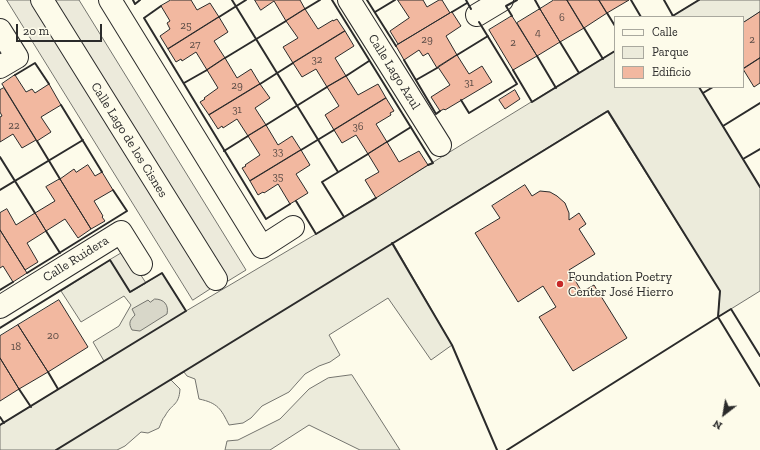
<!DOCTYPE html>
<meta charset="utf-8">
<style>
body{margin:0}
#map{position:relative;width:760px;height:450px;overflow:hidden;background:#fdfbea;font-family:"Zilla Slab",serif}
canvas{display:block}
.legend{position:absolute;left:614px;top:16px;width:130px;height:72px;box-sizing:border-box;background:#fdfbea;border:1px solid #a9a89e;margin:0;padding:5px 7px;list-style:none;font-size:12px;color:#2b2b2b}
.legend li{display:flex;align-items:center;gap:8px;height:20px}
.legend b{width:20px;border:1px solid #a9a89e}
.north{position:absolute;left:704px;top:394px;width:40px;height:40px;-webkit-text-stroke:3px #fdfbea;paint-order:stroke;rotate:211deg;font-size:11px;font-weight:700;line-height:16px;text-align:center;color:#2b2b2b}
.north::after{content:'';display:block;margin:auto;width:14px;height:18px;background:#2b2b2b;clip-path:polygon(50% 0,100% 100%,50% 72%,0 100%)}
.scale{position:absolute;left:16px;top:24px;width:86px;height:18px;box-sizing:border-box;border:2px solid #2b2b2b;border-top:0;padding-left:5px;font-size:12px;line-height:14px;white-space:nowrap;color:#2b2b2b;-webkit-text-stroke:3px #fdfbea;paint-order:stroke}
</style>
<div id="map">
<canvas width="760" height="450"></canvas>
<ul class="legend">
<li><b style="height:5px;background:#fdfbea"></b>Calle</li>
<li><b style="height:11px;background:#ecebdb"></b>Parque</li>
<li><b style="height:11px;background:#f2b8a0"></b>Edificio</li>
</ul>
<div class="north">N</div>
<div class="scale">20 m</div>
</div>
<script>
const ctx = document.querySelector('canvas').getContext('2d');
ctx.lineJoin = 'round';
function fill(path, color) {
  ctx.fillStyle = color;
  ctx.fill(path, 'evenodd');
}
function strokePath(path, color, width, dash) {
  ctx.strokeStyle = color;
  ctx.lineWidth = width;
  ctx.lineCap = dash ? 'butt' : 'round';
  ctx.setLineDash(dash || []);
  ctx.stroke(path);
}
function drawText(font, color, halo, rows, align = 'center') {
  ctx.font = font + ' "Zilla Slab",serif';
  ctx.lineWidth = 3;
  ctx.setLineDash([]);
  ctx.textBaseline = 'middle';
  ctx.strokeStyle = halo;
  ctx.fillStyle = color;
  for (const [text, x, y, turn = 0] of rows) {
    ctx.save();
    ctx.translate(x, y);
    ctx.rotate((+turn || 0) * Math.PI / 180);
    ctx.textAlign = isNaN(turn) ? turn : align;
    if (halo) ctx.strokeText(text, 0, 0);
    ctx.fillText(text, 0, 0);
    ctx.restore();
  }
}
const green = new Path2D(`
 M699,0H760V12L743,23V17H671Z
 M615,51V87H699L760,187V291L718,317L720,291L607,111L393,243L452,345L431,360L388,298L329,335L340,355L330,362L319,366L305,374L289,392L262,406L251,418L243,423L229,425C221,409 218,403 199,399L195,379L187,376L184,372L171,380L180,389C179,406 172,403 165,416C162,419 161,424 159,428L148,433L141,432L125,446L117,450H0V425L104,361L93,342L119,326L131,305L124,296L81,322L61,291L110,260L131,292L162,273L186,311L316,234Z
 M352,375L400,450H360L309,425L270,450H225L227,441L238,440L280,419L309,389L328,378Z`);
const parking = new Path2D(`
 M7,0H31L210,289L193,300Z
 M54,0H79L246,270L228,281Z
 M125,251L146,283L130,292L110,260Z`);
const water = new Path2D(`
 M155,299C164,299 169,305 167,314L140,331L132,330C128,323 130,320 135,315L132,309L148,300L150,302Z`);
const building = new Path2D(`
 M171,0H191L197,10L210,3L219,17L168,49L160,36L170,29L167,23L170,21L161,6Z
 M255,0H300L305,9L286,21L274,1L261,10Z
 M398,0H423L427,7L439,0H442L450,13L398,44L390,31L409,18Z
 M554,0H567L584,28L560,42L540,9Z
 M567,0H599L607,13L584,28Z
 M599,0H629L607,13Z
 M305,9L318,29L333,20V21L337,19L345,31L293,63L283,47L298,38L286,21Z
 M540,9L560,42L537,56L517,23Z
 M452,12L461,26L446,36L457,55L437,68L428,53L423,56L419,50L404,60L396,46Z
 M760,12V58L743,69V23Z
 M512,16L537,56L513,70L489,30Z
 M219,17L228,32L214,41L225,58L207,70L196,52L182,61L181,59L176,62L168,49Z
 M345,31L354,46L335,58L346,76L327,87L316,69L302,77L293,63Z
 M457,55L469,74L482,66L492,82L445,110L444,109L440,111L431,97L450,85L438,67Z
 M225,58L237,78L251,69L260,84L209,115L200,102L205,99L204,98L218,88L207,70Z
 M760,58V83L754,87L743,69Z
 M15,75L26,92L32,89L35,93L49,84L61,105L41,117L51,132L37,141L2,84Z
 M346,76L358,95L378,84L386,98L334,130L325,115L339,106L327,87Z
 M260,84L270,98L255,108L266,125L248,136L237,119L223,128L222,126L218,129L209,115Z
 M4,88L36,140L22,148L13,134L0,142V117L2,116L0,112V90Z
 M515,90L520,99L505,109L499,100Z
 M386,98L394,111L390,113L391,115L376,124L387,142L368,154L356,135L342,143L334,130Z
 M266,125L278,145L292,136L301,150L250,181L242,168L246,166L245,165L260,155L248,136Z
 M387,142L399,162L419,151L428,165L376,198L365,180L379,172L368,154Z
 M301,150L310,165L296,174L308,193L290,204L278,184L264,193L263,192L258,195L250,181Z
 M88,165L95,176L102,172L113,190L94,201L103,216L102,217L105,221L91,229L60,179L74,169L76,172Z
 M60,179L91,229L78,238L65,219L46,231L35,213L55,201L46,187Z
 M525,185L532,196L540,191L550,192L557,196L565,203L569,213V220L579,213L586,224L579,229L595,254L569,270L582,292L594,285L627,338L573,371L539,317L556,307L543,286L518,302L475,233L500,218L492,206Z
 M7,209L16,225L35,213L46,231L27,243L38,262L25,270L0,230V213Z
 M0,230L27,273L13,282L3,266L0,268Z
 M59,300L88,347L48,372L18,325Z
 M18,325L48,372L19,389L0,358V336Z
 M0,358L19,389L0,401Z`);
const street = new Path2D(`
 M42,0L216,279
 M110,0L262,247L293,227
 M349,0L440,145
 M477,15L502,0
 M0,30L17,57L0,67
 M0,307L121,232L141,264`);
const wall = new Path2D(`
 M133,0L135,4L140,0
 M232,0L338,172
 M332,0L433,163L428,165
 M367,0L396,46
 M466,0L471,9
 M535,0L540,9
 M631,0L641,17
 M664,0L673,16
 M161,6L144,18L266,219L290,204
 M305,9L320,0
 M375,12L395,0
 M452,12L467,3
 M607,13L615,26
 M512,16L506,6L517,0
 M219,17L246,0
 M671,17L699,0
 M584,28L603,59
 M560,42L579,73
 M457,55L488,36
 M537,56L556,88
 M225,58L286,21
 M404,60L436,114L440,111
 M513,70L532,102L615,51
 M15,75L35,63L49,84
 M346,76L369,61
 M416,80L437,68
 M184,83L207,70
 M260,84L293,63
 M699,87L760,187
 M703,93L713,87
 M461,100L469,113L517,84L479,22
 M61,105L102,172
 M266,125L327,87
 M723,126L760,103
 M37,141L60,179
 M387,142L411,127
 M301,150L334,130
 M224,151L248,136
 M0,157L35,213
 M743,159L760,149
 M0,190L83,140
 M296,201L316,234L376,198
 M344,217L322,182L368,154
 M46,231L60,253
 M392,243L452,345L497,450
 M27,273L127,211L113,190
 M0,290L13,282
 M718,317L731,309L760,356
 M0,328L110,260L130,292L162,273L186,311L0,425
 M48,372L58,389
 M19,389L31,407
 M0,417L4,423
 M56,450L608,111L720,291L718,317
 M507,450L718,317L760,386`);
const markers = [
 [560,284,4,"#c62828"]
];
const numberNames = [
 ["6",562,18],
 ["25",186,26],
 ["4",538,33],
 ["29",427,40],
 ["2",752,40],
 ["2",513,43],
 ["27",195,45],
 ["32",317,60],
 ["31",469,83],
 ["29",237,86],
 ["31",237,110],
 ["22",14,126],
 ["36",358,127],
 ["33",278,152],
 ["35",278,177],
 ["20",53,336],
 ["18",16,347]
];
const streetNames = [
 ["Calle Lago Azul",394,72,58],
 ["Calle Lago de los Cisnes",129,140,58],
 ["Calle Ruidera",76,259,-32]
];
const poiNames = [
 ["Foundation Poetry",568,277],
 ["Center José Hierro",568,292]
];
fill(green, '#ecebdb');
strokePath(green, '#74746e', 1);
fill(parking, '#eceadb');
strokePath(parking, '#74746e', 1);
fill(water, '#d8d7c9');
strokePath(water, '#74746e', 1);
fill(building, '#f2b8a0');
strokePath(building, '#2b2b2b', 1);
strokePath(street, '#2b2b2b', 24);
strokePath(street, '#fdfbea', 22);
strokePath(wall, '#2b2b2b', 2);
for (const [x, y, r, color] of markers) {
  const dot = new Path2D();
  dot.arc(x, y, r, 0, 2 * Math.PI);
  ctx.fillStyle = color;
  ctx.fill(dot);
  strokePath(dot, '#fdfbea', 1.5);
}
drawText('11px', '#5d4e48', null, numberNames);
drawText('13px', '#2b2b2b', '#fdfbea', streetNames);
drawText('13px', '#2b2b2b', '#fdfbea', poiNames, 'left');
</script>
